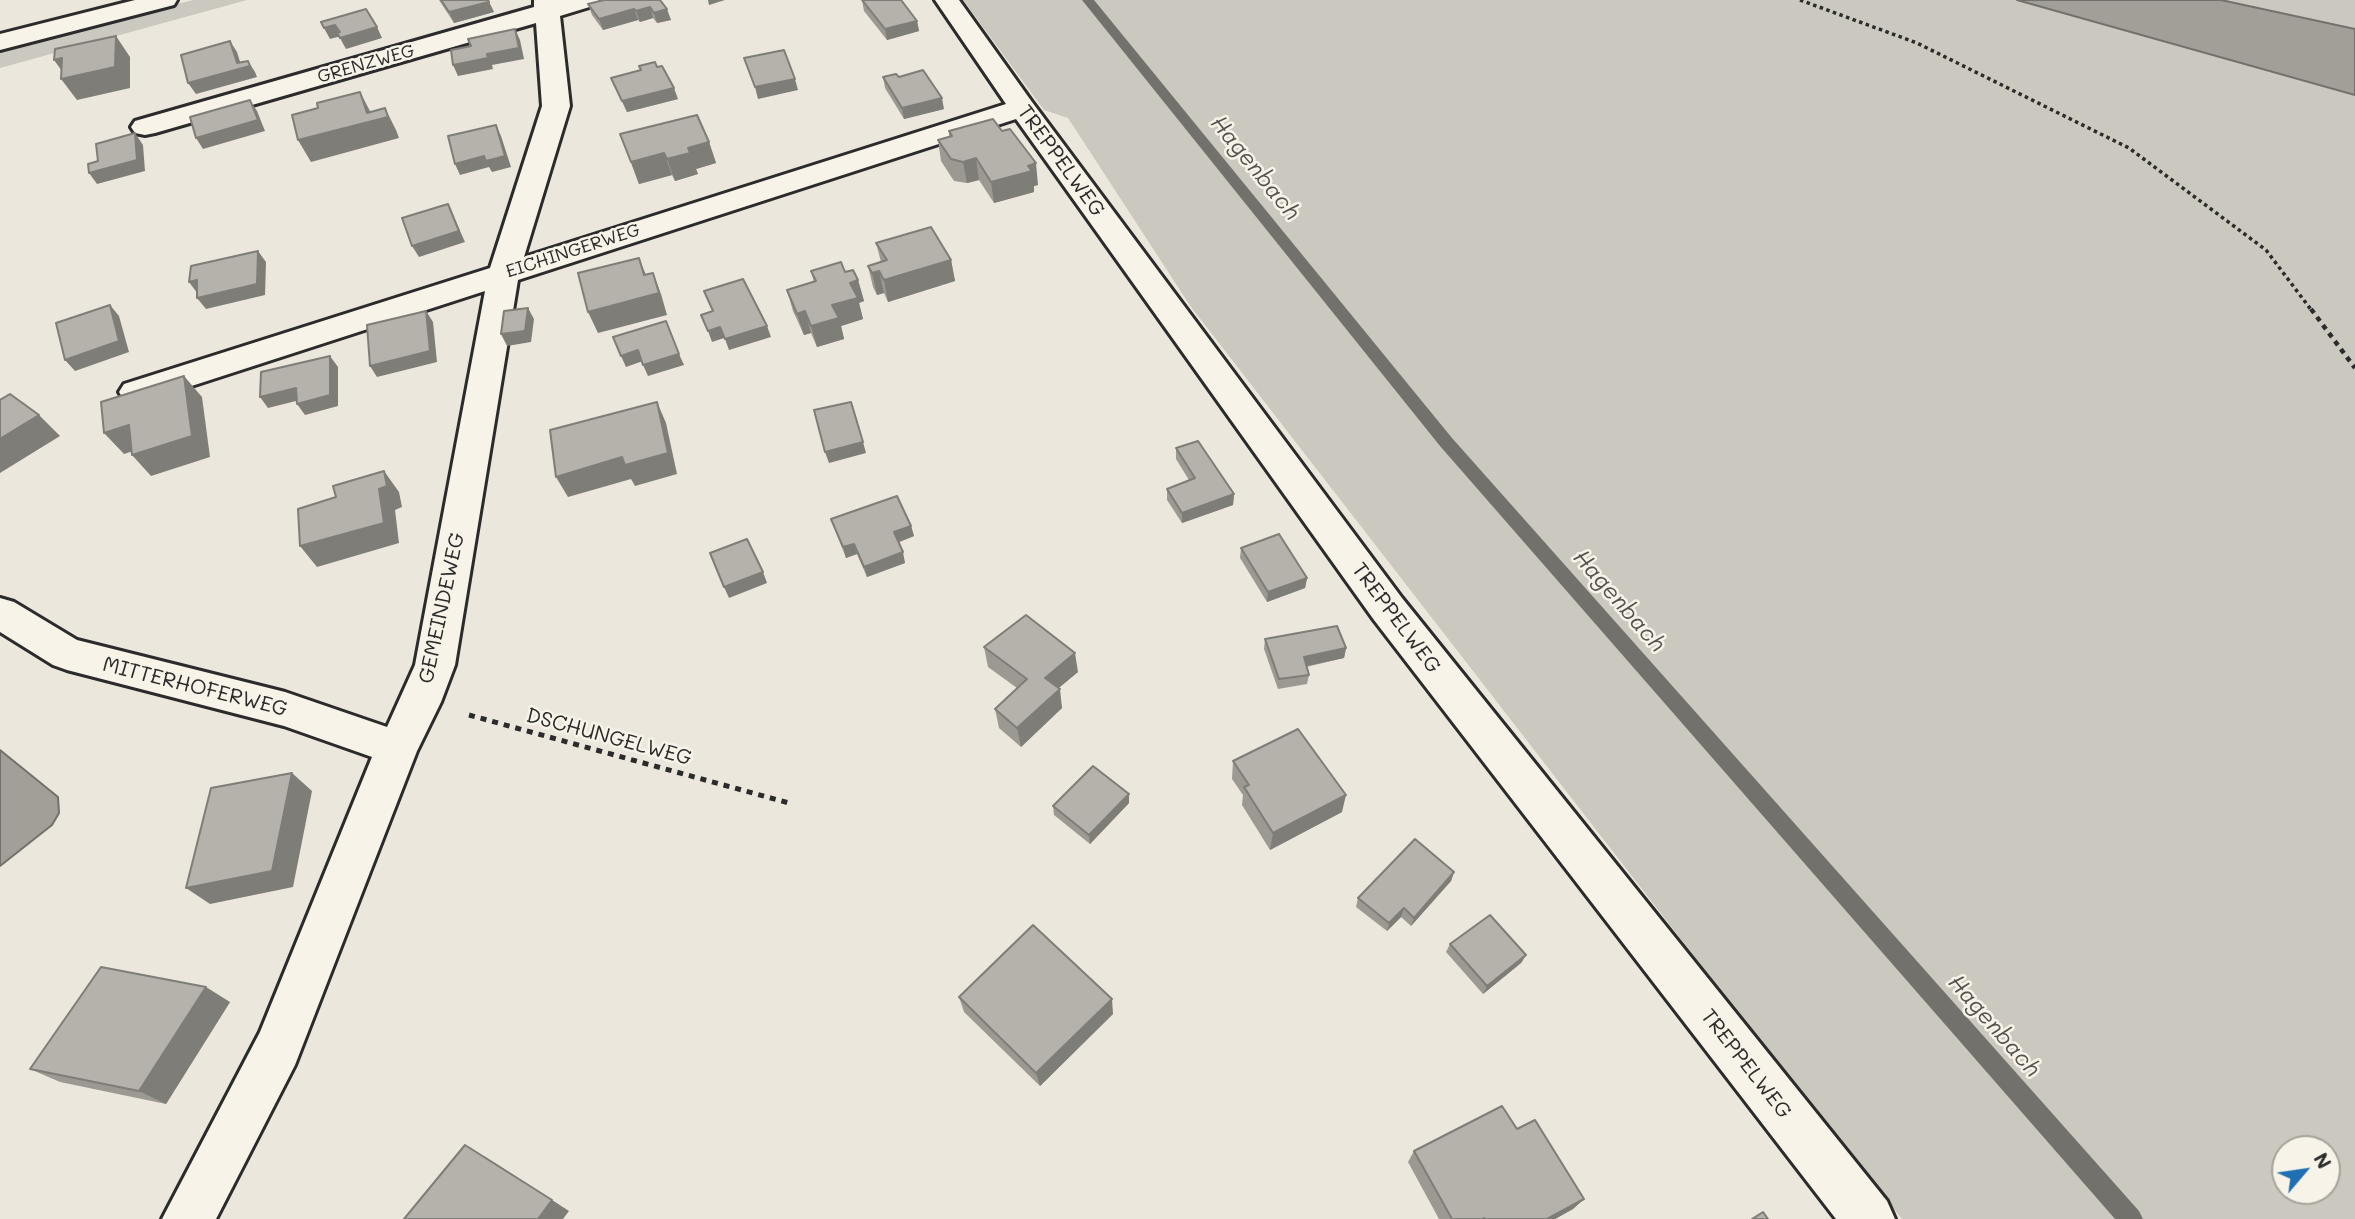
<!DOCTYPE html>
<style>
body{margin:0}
#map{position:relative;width:2355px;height:1219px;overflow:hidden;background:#ebe7dd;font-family:Mali,sans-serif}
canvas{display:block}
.north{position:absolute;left:2271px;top:1135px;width:70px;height:70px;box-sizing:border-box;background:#f7f3e8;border:2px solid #a5a39c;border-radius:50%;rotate:61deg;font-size:19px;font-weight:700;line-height:28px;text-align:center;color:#2b2b2b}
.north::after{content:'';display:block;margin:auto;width:24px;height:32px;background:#1f6fb2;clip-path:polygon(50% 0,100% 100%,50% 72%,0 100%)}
</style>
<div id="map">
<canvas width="2355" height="1219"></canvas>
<div class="north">N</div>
</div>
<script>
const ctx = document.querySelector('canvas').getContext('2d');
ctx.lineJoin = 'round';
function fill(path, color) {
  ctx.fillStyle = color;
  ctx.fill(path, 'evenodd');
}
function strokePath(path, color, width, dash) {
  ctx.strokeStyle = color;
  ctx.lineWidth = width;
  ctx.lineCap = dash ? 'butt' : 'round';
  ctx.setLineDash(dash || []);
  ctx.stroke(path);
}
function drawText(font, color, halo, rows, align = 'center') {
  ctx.font = font + ' Mali,sans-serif';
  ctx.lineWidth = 5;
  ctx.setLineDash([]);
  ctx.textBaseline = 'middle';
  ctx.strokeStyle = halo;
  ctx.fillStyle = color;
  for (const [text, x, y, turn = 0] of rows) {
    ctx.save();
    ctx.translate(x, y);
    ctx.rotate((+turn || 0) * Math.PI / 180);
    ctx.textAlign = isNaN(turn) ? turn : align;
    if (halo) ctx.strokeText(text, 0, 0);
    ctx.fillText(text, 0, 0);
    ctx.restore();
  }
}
const green = new Path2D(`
 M193,0H247L0,68V49Z
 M963,0H2017L2355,95V1219H1902L1824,1124L1191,307L1068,118L1044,110ZM2285,1149H2327V1191H2285Z
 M2221,0H2355V29Z`);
const water = new Path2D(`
 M2017,0H2221L2355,29V95Z
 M0,750L58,797L59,813L52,825L0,866Z`);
const stream = new Path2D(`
 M1082,0H1094L1452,438L2139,1211L2143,1219H2115L1440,446Z`);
const pathFar2 = new Path2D(`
 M1800,0L1917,43L2129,148L2266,250L2312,311`);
const pathFar1 = new Path2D(`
 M2311,309L2355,368`);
const path = new Path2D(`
 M469,715L789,803`);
const minor = new Path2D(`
 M135,0H177L174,5L0,50V34Z
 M534,0H599L596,5L560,16L570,106L524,257L1006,104L935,0H959L1032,102L1402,598L1887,1201L1895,1219H1836L1374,620L1016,119L518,280L455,665L441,702L417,751L295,1065L216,1219H162L260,1032L372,757L284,726L67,670L53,665L0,632V598L14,602L77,640L285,692L387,727L415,665L485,291L136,404L124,400L119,392L124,384L490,268L542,106L536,23L155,133L145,135L135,133L131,127L135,121L534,7Z`);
const wall = new Path2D(`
 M439,0H488L494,12L454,23Z
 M660,0L671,20L657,23L653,18L640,22L638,20L603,30L592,15L588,4Z
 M862,0L917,21L919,31L887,40L864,11Z
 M639,66L678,99L627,112L611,78L641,70Z
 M883,77H899L944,109L904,119L885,88Z
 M949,131L1038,185L1034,186V192L994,203L979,180L967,183L954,181L941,161L938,140L949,137Z
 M620,134L709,142L716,163L696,169L698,174L675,181L672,175L639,184Z
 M876,243L951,260L955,281L888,302L884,293L877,295L873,287L868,266L881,262Z
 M811,271L845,272L858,280L864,301L859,303L863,319L841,326L844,339L817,347L811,333L804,335L793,311L787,290L814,282Z
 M1176,448L1234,494L1233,505L1182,523L1167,500V489L1189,480L1176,459Z
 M831,519L911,526L914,536L898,542L905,563L867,577L857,554L846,558Z
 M1241,548L1307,578L1305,588L1267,602L1240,558Z
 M1265,639L1346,648L1344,658L1306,667L1309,675L1307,684L1278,689L1264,649Z
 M984,647L1078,672L1058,688L1062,708L1021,747L999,728L995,709L1017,688L988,667Z
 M1233,761L1342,812L1270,850L1242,805L1243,795L1232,779Z
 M1129,803L1090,844L1054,815L1053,806Z
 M1454,872L1451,881L1411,926L1401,917L1387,931L1356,907L1358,898Z
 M1450,944L1526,955L1521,963L1483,994L1446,952Z
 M959,997L1113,1014L1040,1086L964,1012Z
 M230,1002L166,1104L60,1082L30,1069Z
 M1517,1129L1584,1199L1573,1209L1555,1219H1439L1408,1162L1414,1151Z`);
const shadedWall = new Path2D(`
 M708,0H725L709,5Z
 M489,2L494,12L454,23L449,12Z
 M650,7L653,18L640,22L636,11Z
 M634,9L638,20L603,30L599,19Z
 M667,9L671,20L657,23L654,13Z
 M917,21L919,31L887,40L885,29Z
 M335,25L341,36L330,39L324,28Z
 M377,27L382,38L346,49L340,38Z
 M515,29L520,40L524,59L492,65L493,69L458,76L453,65L487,54Z
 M116,36L130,57V88L77,100L61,79L67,78L54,60Z
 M230,41L237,52L242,68L248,61L255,72L257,77L196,94L188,83L237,63Z
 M795,79L798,90L758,99L755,87Z
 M674,88L678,99L627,112L622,101Z
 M360,92L371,113L385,108L396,130L399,138L311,162L298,140L367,113Z
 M942,98L944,109L904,119L902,108Z
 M250,100L257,111L265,131L203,149L196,138Z
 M496,125L501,136L511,167L492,172L489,167L460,175L455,164Z
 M135,133L143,145L145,171L97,184L89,173Z
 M709,142L716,163L696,169L698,174L675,181L667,159L688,148Z
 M664,153L672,175L639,184L631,162Z
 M976,158L979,180L967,183L963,162Z
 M1036,163L1038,185L1034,186V192L994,203L991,182Z
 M448,204L465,242L419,257L412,246Z
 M258,251L266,262L265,295L206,309L197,298Z
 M639,258L648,280L653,273L661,294L667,315L598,333L588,312L644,275Z
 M951,260L955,281L888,302L884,280Z
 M879,271L884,293L877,295L872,273Z
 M197,280L198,294L189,282Z
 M858,280L864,301L859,303L863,319L841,326L844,339L817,347L811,326L832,305L850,283Z
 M110,305L119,316L129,352L75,371L65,360Z
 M528,308L534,319L531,342L507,346L501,334Z
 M426,311L433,322L437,362L377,377L370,366Z
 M805,311L811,333L804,335L797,314Z
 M767,326L771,337L729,350L725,339Z
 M720,327L724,338L712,342L708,331Z
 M638,350L643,361L626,367L621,356Z
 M679,354L684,365L648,376L643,365Z
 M330,356L338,367V406L305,415L297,404Z
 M184,376L202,397L210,457L151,476L132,455Z
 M296,388L304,399L268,408L260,397Z
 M657,402L666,423L677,474L635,486L631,479L568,497L556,477Z
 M39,415L60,436L0,473V439Z
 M129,425L148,446L124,454L104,433Z
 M863,442L866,453L829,463L825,452Z
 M384,471L399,492L402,507L395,510L399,543L317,567L300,546L379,489Z
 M1234,494L1233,505L1182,523V513Z
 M911,526L914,536L897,543L894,532Z
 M854,544L857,554L846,558L843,547Z
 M903,552L905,563L867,577L864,567Z
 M763,572L767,583L729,598L724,587Z
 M1307,578L1305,588L1267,602L1268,592Z
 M1346,648L1344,658L1302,667L1304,657Z
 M1075,653L1078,672L1048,697L1045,678Z
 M1060,689L1062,708L1021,747L1017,728Z
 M292,773L312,791L293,887L210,904L186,888Z
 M1129,794V803L1090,844L1089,835Z
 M1346,795L1342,812L1270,850L1273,833Z
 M1454,872L1451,881L1411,926L1414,918Z
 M1404,908L1401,917L1387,931L1389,923Z
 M1526,955L1521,963L1483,994L1487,986Z
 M206,987L230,1002L166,1104L139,1091Z
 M1112,999L1113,1014L1040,1086L1036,1073Z
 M484,1156L569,1211L563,1219H538Z
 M1584,1199L1573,1209L1555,1219H1547Z`);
const building = new Path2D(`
 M441,0H488L489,2L449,12Z
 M604,0H660L667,9L654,13L650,7L636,11L634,9L599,19L588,4Z
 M862,0H901L917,21L885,29Z
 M366,9L377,27L340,38L337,33L340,32L335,25L324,28L321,22Z
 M515,29L519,48L487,54L488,58L453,65L451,50L471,46L468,39Z
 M116,36L115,67L61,79L62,58L54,60L55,49Z
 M230,41L237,63L248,61L250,66L188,83L181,55Z
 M784,50L795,79L755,87L744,58Z
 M655,62L657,67L662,66L674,88L622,101L611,78L641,70L639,66Z
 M923,70L942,98L902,108L883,77L896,74L899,77Z
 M360,92L367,113L385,108L388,117L298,140L292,115L318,108L317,103Z
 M250,100L258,120L196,138L190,117Z
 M697,115L709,142L688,148L690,153L667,159L664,153L631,162L620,134Z
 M993,119L1002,131L1010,129L1036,163L1028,166L1032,171L991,182L976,158L963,162L951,159L938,140L952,136L949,131Z
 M496,125L505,156L486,161L484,156L455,164L448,136Z
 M135,133L137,160L89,173L88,164L98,161L96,144Z
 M448,204L459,231L412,246L402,218Z
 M931,227L951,260L884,280L879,271L872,273L868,266L887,260L876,243Z
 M258,251L257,284L197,298V280L189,282L191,266Z
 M639,258L644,275L653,273L659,293L588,312L578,273Z
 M841,262L845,272L853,270L858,280L850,283L858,298L832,305L839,318L811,326L805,311L797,314L787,290L816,281L811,271Z
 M743,279L767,326L725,339L720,327L708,331L701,315L713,311L704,291Z
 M110,305L119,341L65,360L56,323Z
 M528,308L525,331L501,334L504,311Z
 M426,311L430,351L370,366L367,325Z
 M666,321L679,354L643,365L638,350L621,356L613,337Z
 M330,356V395L297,404L296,388L260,397L261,372Z
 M184,376L192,436L132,455L129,425L104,433L101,402Z
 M10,394L39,415L0,439V400Z
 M657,402L668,453L625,465L622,457L556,477L550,430Z
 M851,402L863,442L825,452L814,410Z
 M1198,441L1234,494L1182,513L1167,489L1195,478L1176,448Z
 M384,471L387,486L379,489L384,523L300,546L298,509L336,497L333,486Z
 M897,496L911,526L894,532L903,552L864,567L854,544L843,547L831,519Z
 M1279,534L1307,578L1268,592L1241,548Z
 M747,539L763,572L724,587L710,553Z
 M1026,615L1075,653L1045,678L1060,689L1017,728L995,709L1027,679L984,647Z
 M1337,626L1346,648L1304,657L1309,675L1279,679L1265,639Z
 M1298,729L1346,795L1273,833L1244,787L1249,785L1233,761Z
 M1093,766L1129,794L1089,835L1053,806Z
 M292,773L272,871L186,888L211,788Z
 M1415,839L1454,872L1414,918L1404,908L1389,923L1358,898Z
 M1490,915L1526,955L1487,986L1450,944Z
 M1033,925L1112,999L1036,1073L959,997Z
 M101,967L206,987L139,1091L30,1069Z
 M1502,1106L1517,1129L1535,1120L1584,1199L1547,1219H1485L1484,1218L1483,1219H1452L1414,1151Z
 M465,1145L552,1200L538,1219H404Z
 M1763,1212L1768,1219H1752Z`);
const farStreetnames = [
 ["GRENZWEG",366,64,-16],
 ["EICHINGERWEG",573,251,-18]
];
const streetNames = [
 ["TREPPELWEG",1061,161,54],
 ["GEMEINDEWEG",442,608,-78],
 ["TREPPELWEG",1396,618,53],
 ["MITTERHOFERWEG",195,687,14],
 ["DSCHUNGELWEG",609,737,15],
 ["TREPPELWEG",1746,1064,52]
];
const waterNames = [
 ["Hagenbach",1255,168,51],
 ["Hagenbach",1619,601,49],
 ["Hagenbach",1994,1026,49]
];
fill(green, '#cbc8bf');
fill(water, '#a29f98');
strokePath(water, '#72716c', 2);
fill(stream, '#72716c');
strokePath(minor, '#2b2b2b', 6);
strokePath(pathFar2, '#2b2b2b', 3.5, [3.5, 3.5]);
strokePath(pathFar1, '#2b2b2b', 4.5, [5, 5]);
strokePath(path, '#2b2b2b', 5, [6, 6]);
fill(minor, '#f7f3e8');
fill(wall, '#9c9993');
fill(shadedWall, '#7f7d78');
fill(building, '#b5b2ab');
strokePath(building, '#7f7d78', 2);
drawText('18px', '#2b2b2b', '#f7f3e8', farStreetnames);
drawText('21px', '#2b2b2b', '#f7f3e8', streetNames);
drawText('italic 23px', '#555451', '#f7f3e8', waterNames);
</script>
